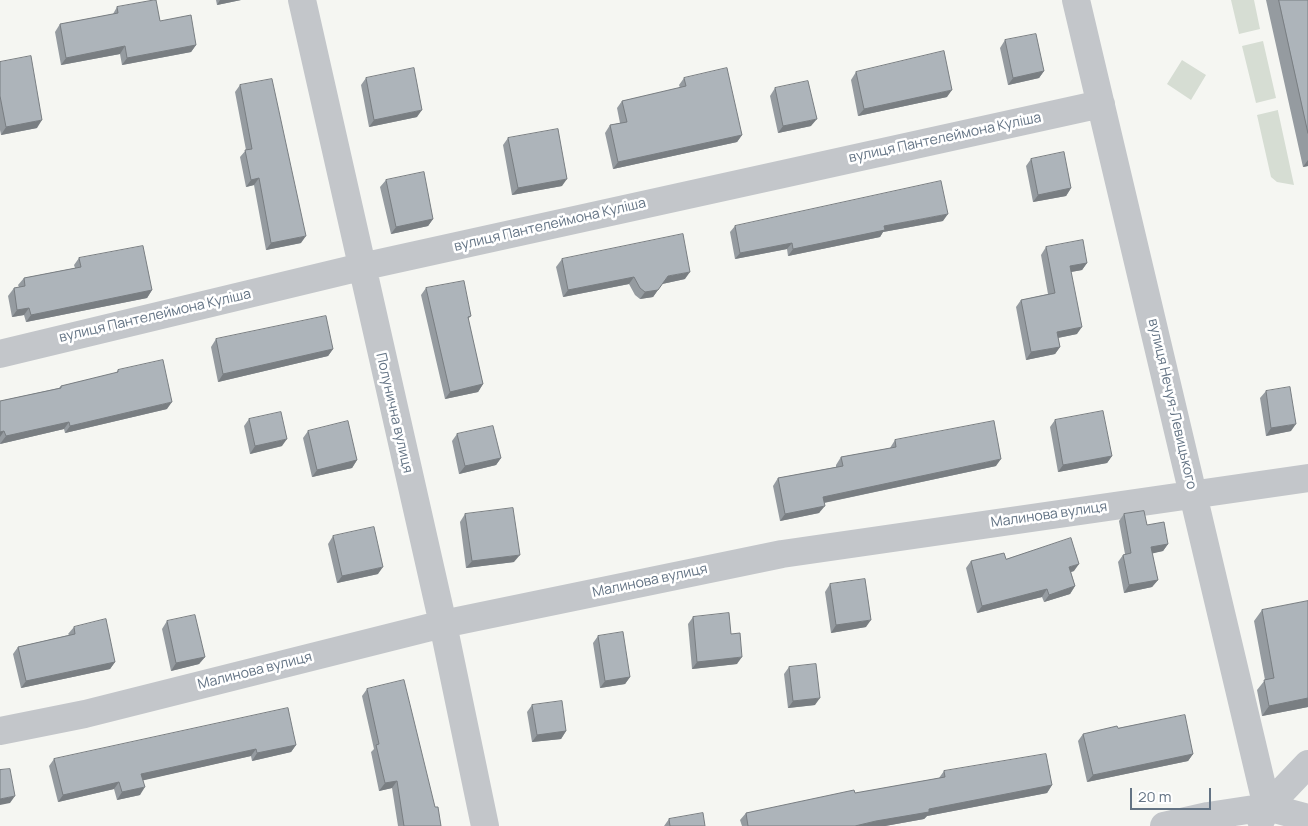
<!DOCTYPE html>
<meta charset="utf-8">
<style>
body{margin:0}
#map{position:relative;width:1308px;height:826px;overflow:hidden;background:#f5f6f2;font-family:Manrope,sans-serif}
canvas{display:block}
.scale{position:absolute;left:1130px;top:788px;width:81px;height:22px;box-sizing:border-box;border:2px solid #637384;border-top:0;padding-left:6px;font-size:15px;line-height:18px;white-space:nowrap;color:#637384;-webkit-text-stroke:4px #fff;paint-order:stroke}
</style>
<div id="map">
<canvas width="1308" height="826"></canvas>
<div class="scale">20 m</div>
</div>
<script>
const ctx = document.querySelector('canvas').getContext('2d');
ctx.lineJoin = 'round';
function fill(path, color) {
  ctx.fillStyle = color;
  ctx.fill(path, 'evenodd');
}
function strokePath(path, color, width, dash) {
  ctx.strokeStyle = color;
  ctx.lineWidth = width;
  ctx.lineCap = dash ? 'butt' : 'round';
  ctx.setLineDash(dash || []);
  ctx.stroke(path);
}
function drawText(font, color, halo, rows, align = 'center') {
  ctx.font = font + ' Manrope,sans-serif';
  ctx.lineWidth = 5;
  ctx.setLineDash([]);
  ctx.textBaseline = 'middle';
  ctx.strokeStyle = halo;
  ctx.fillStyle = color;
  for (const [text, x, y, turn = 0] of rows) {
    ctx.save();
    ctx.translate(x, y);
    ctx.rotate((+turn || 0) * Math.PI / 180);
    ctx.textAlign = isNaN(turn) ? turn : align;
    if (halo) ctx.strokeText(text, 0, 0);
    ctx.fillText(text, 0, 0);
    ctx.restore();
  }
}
const green = new Path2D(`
 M1231,0H1254L1260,29L1239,34Z
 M1263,41L1276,98L1256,103L1242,46Z
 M1182,60L1206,75L1191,100L1167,84Z
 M1278,110V111L1294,185L1277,182L1271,177L1257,115Z`);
const minor = new Path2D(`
 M302,0L443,624L485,826
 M1076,0L1267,807
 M0,354L361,267L1101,104
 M0,731L85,714L443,624L782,554L1308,478
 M1261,820L1267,807L1308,764
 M1164,826L1208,816L1267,807L1308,818`);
const wall = new Path2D(`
 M216,0H241L217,5Z
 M1266,0H1308V166L1303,167Z
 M117,7L160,21L196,45L191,52L122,65L120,54L61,65L55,32L60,24L113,14Z
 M1005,40L1044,71L1039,78L1008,85L1000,48Z
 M0,62L37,128L1,135L0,130Z
 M856,72L947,97L858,116L851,80Z
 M366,78L417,117L369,127L361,85Z
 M684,78L742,135L737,142L613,169L605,133L610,125L620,123L617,108L622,101L680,88L679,85Z
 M240,85L301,243L266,250L254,185L246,187L240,157L246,150L235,92Z
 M775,88L811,126L778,133L770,96Z
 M508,138L562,186L512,195L503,145Z
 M1031,159L1071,188L1066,196L1033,202L1026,166Z
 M386,180L433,219L428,226L391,234L380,187Z
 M943,221L883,232L880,237L788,256L787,249L735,259L730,232L735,226Z
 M1046,247L1087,263L1082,270L1071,272L1077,334L1058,338L1060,347L1055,354L1026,360L1016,307L1021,300L1048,294L1041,255Z
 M79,258L152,290L147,298L26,322L24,315L12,317L8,296L14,288L19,287L18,285L24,278L75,268L74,265Z
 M562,259L685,279L662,284L653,297L640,299L635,295L629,284L563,297L556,267Z
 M426,288L471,316L468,319L483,384L478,392L445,399L421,295Z
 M216,339L333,349L328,356L218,382L211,347Z
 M118,370L167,409L65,433L64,429L0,444V401L59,388L61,386L116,373Z
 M1266,391L1291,431L1266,436L1260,398Z
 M249,419L282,446L250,454L244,426Z
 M1055,420L1112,456L1107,463L1058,472L1050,427Z
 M308,431L357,460L352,468L312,477L303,438Z
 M457,434L501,458L496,465L459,474L452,441Z
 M895,440L996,466L824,503L819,513L780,521L773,486L778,478L836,467V465L841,457L890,448Z
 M465,514L514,562L466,568L460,522Z
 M1124,514L1147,525L1168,544L1163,551L1152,553L1158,580L1152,587L1124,593L1118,562L1123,555L1125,554L1119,521Z
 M333,536L378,574L337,583L328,544Z
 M1006,559L1074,571L1071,572L1075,586L1070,594L1044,602L1042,597L977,613L966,568L971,561Z
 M830,584L866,627L831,633L825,592Z
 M1308,601V707L1262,716L1257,690L1265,680L1254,621L1262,610Z
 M693,617L731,634L737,664L692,669L688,624Z
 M167,621L205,657L199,664L171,671L162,629Z
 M74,627L115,662L110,669L21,688L13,654L18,647L69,635L68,634Z
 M598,636L630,677L625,684L600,688L593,643Z
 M789,667L815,705L788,708L784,674Z
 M367,689L435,807L441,826H398L392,788L379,791L371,752L374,749L362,696Z
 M532,705L566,731L561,739L532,742L527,712Z
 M1083,734L1193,754L1188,761L1087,782L1078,741Z
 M296,745L291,752L252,761L251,756L143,780L140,795L117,800L114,789L58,802L49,766L54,759Z
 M944,771L1052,785L1047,793L927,816L924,819L885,826H742L740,820L746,813L939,778Z
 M669,819L705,826H664Z`);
const shadedWall = new Path2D(`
 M220,0H241L217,5Z
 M196,45L191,52L122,65L127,58Z
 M125,46L120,54L61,65L66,58Z
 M1044,71L1039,78L1008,85L1013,78Z
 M952,90L947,97L858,116L864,109Z
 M422,110L417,117L369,127L374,120Z
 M817,119L811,126L778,133L783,126Z
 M42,120L37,128L1,135L6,127Z
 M742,135L737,142L613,169L618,162Z
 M1308,160V166L1303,167Z
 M259,178L254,185L246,187L251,180Z
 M567,179L562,186L512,195L518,188Z
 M1071,188L1066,196L1033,202L1038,195Z
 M948,214L943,221L883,232L880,237L788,256L793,249L884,226Z
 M433,219L428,226L391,234L396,227Z
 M306,236L301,243L266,250L271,243Z
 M792,243L787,249L735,259L740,253Z
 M1087,263L1082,270L1065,273L1070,266Z
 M690,272L685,279L662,284L668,276Z
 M634,277L629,284L563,297L568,290Z
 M152,290L147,298L26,322L31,315Z
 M658,290L653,297L640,299L645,292Z
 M29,308L24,315L12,317L17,310Z
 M1082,327L1077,334L1052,339L1057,332Z
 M1060,347L1055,354L1026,360L1031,352Z
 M333,349L328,356L218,382L223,374Z
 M483,384L478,392L445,399L450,392Z
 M172,402L167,409L65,433L70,426Z
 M69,422L64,429L0,444L6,436Z
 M1296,424L1291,431L1266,436L1271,428Z
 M4,431L0,437V432Z
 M287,439L282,446L250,454L255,446Z
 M1112,456L1107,463L1058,472L1063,465Z
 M501,458L496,465L459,474L465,466Z
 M1001,459L996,466L818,504L823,497Z
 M357,460L352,468L312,477L317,470Z
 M825,506L819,513L780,521L785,514Z
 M1168,544L1163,551L1146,555L1151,547Z
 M520,555L514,562L466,568L472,561Z
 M1079,564L1074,571L1064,574L1069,567Z
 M383,567L378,574L337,583L342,576Z
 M1158,580L1152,587L1124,593L1129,585Z
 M1075,586L1070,594L1044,602L1049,595Z
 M1047,589L1042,597L977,613L982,606Z
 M871,620L866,627L831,633L836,625Z
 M205,657L199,664L171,671L176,663Z
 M742,657L737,664L692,669L697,662Z
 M115,662L110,669L21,688L26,681Z
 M630,677L625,684L600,688L605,681Z
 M820,698L815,705L788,708L793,701Z
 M1308,698V707L1262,716L1269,706Z
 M566,731L561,739L532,742L537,735Z
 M296,745L291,752L252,761L257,753Z
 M256,749L251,756L136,782L141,774Z
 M1193,754L1188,761L1087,782L1093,775Z
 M397,781L392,788L379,791L385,783Z
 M119,782L114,789L58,802L63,795Z
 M1052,785L1047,793L927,816L924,819L885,826H855L929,809Z
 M145,787L140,795L117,800L122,792Z
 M15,796L10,803L0,805V799Z`);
const building = new Path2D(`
 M154,0H156L160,21L191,15L196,45L127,58L125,46L66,58L60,24L118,13L117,7Z
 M1279,0H1308V133Z
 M1036,34L1044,71L1013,78L1005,40Z
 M944,51L952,90L864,109L856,72Z
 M31,56L42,120L6,127L0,96V62Z
 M414,68L422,110L374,120L366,78Z
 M727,68L742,135L618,162L610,125L627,122L622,101L686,86L684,78Z
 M272,79L306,236L271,243L259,178L251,180L245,150L252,149L240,85Z
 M808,81L817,119L783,126L775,88Z
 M558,129L567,179L518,188L508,138Z
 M1064,152L1071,188L1038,195L1031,159Z
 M424,172L433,219L396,227L386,180Z
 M941,181L948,214L884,226L885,230L793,249L792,243L740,253L735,226Z
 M683,234L690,272L668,276L658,290L645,292L640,288L634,277L568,290L562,259Z
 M1083,240L1087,263L1070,266L1082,327L1057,332L1060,347L1031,352L1021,300L1055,293L1046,247Z
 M143,246L152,290L31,315L29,308L17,310L14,288L25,286L24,278L81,267L79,258Z
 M464,281L471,316L468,317L483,384L450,392L426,288Z
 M326,316L333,349L223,374L216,339Z
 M163,360L172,402L70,426L69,422L6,436L4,431L0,432V401L61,388V386L118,372V370Z
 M1290,387L1296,424L1271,428L1266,391Z
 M1103,411L1112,456L1063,465L1055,420Z
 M281,412L287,439L255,446L249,419Z
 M348,421L357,460L317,470L308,431Z
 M994,421L1001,459L823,497L825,506L785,514L778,478L843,466L841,457L896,447L895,440Z
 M493,426L501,458L465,466L457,434Z
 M513,508L520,555L472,561L465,514Z
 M1144,511L1147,525L1164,522L1168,544L1151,547L1158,580L1129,585L1123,555L1131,553L1124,514Z
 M374,527L383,567L342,576L333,536Z
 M1071,538L1079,564L1069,567L1075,586L1049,595L1047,589L982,606L971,561L1004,553L1006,559Z
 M865,579L871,620L836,625L830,584Z
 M1308,601V698L1269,706L1264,680L1274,678L1262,610Z
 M729,613L731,634L740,633L742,657L697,662L693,617Z
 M195,615L205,657L176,663L167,621Z
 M106,619L115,662L26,681L18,647L75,634L74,627Z
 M623,632L630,677L605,681L598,636Z
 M816,664L820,698L793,701L789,667Z
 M404,680L435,807H438L441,826H404L397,781L385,783L376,745L379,744L367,689Z
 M562,701L566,731L537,735L532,705Z
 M288,708L296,745L257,753L256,749L141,774L145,787L122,792L119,782L63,795L54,759Z
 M1185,715L1193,754L1093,775L1083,734L1117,726L1118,728Z
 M1046,754L1052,785L929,809V812L876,821L855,826H748L746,813L854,790L855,793L945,777L944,771Z
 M10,769L15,796L0,799V770Z
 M703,813L705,826H670L669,819Z`);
const streetNames = [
 ["вулиця Пантелеймона Куліша",945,138,-12],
 ["вулиця Пантелеймона Куліша",550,225,-13],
 ["вулиця Пантелеймона Куліша",155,316,-13],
 ["вулиця Нечуя-Левицького",1172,404,77],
 ["Полунична вулиця",394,413,77],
 ["Малинова вулиця",1049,515,-8],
 ["Малинова вулиця",650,581,-12],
 ["Малинова вулиця",255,671,-14]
];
fill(green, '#d6ddd3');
strokePath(minor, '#c3c6ca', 28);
fill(wall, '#959ba0');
fill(shadedWall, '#797e82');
fill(building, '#adb4ba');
strokePath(building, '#797e82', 1);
drawText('14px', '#637384', '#fff', streetNames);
</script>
